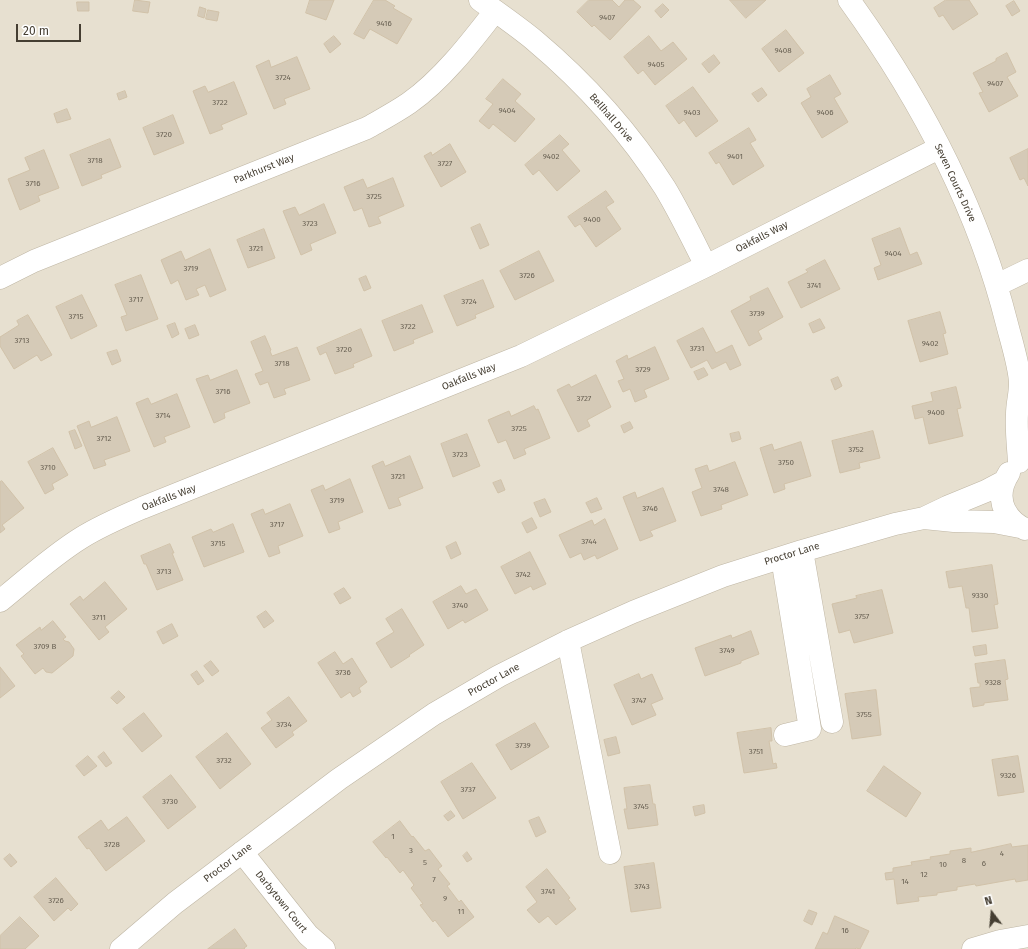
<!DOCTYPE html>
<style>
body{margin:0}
#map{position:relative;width:1028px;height:949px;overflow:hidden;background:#f3eee2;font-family:"Fira Sans",sans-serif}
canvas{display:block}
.north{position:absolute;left:972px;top:893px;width:40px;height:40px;-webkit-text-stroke:3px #fff;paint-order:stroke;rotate:344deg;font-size:11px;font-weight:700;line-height:16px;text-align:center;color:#453e32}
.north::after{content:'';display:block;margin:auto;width:14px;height:18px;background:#453e32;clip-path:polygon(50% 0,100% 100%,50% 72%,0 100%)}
.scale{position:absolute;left:16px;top:24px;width:65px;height:18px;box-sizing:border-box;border:2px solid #453e32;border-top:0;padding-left:5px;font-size:12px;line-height:14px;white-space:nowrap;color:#453e32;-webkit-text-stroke:3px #fff;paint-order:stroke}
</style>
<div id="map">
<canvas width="1028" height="949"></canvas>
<div class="north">N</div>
<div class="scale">20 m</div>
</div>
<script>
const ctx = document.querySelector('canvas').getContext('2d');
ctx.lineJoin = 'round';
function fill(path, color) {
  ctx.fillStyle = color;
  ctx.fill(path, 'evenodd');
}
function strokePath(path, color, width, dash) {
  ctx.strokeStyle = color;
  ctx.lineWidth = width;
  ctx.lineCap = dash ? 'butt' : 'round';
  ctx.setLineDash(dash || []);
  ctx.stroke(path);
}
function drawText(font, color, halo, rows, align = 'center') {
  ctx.font = font + ' "Fira Sans",sans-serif';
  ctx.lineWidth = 3;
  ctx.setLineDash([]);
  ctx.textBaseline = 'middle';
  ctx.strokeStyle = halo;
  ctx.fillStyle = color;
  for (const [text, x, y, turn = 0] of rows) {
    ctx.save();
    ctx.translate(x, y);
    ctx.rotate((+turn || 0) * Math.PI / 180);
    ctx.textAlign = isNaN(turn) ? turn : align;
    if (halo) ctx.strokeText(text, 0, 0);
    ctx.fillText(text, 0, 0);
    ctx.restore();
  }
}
const residential = new Path2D(`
 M0,0H1028V949H0Z`);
const building = new Path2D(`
 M135,0L150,2L148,13L133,11Z
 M310,0H334L326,20L306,13Z
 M374,0H385L395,6L393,8L412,19L397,44L370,29L364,39L354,34Z
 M589,0H612L619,7L625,0H633L641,7L610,40L594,25L592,27L577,12Z
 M730,0H766L746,18Z
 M946,0H969L978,14L953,30L943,15L939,17L934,8Z
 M1014,1L1020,11L1012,16L1006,6Z
 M77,2H89V11H78Z
 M663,4L669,10L661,18L655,11Z
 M200,7L206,9L204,18L198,16Z
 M208,10L219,12L217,21L206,19Z
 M786,30L804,53L779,72L762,49Z
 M334,36L341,44L330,53L324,44Z
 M649,36L661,51L673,42L687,59L655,85L643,70L638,74L624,57Z
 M1007,53L1016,72L1007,77L1018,96L989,112L979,93L983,92L973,73L996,61V59Z
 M714,55L720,63L709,73L702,64Z
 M297,57L310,89L284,99L286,104L274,109L256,66L269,60L271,67Z
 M830,75L841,94L834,98L848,122L822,138L801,103L811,97L807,89Z
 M503,79L521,94L515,101L535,119L515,142L493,124L489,129L479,121L493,104L486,99Z
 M234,82L247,114L221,125L223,129L210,134L193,91L205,86L208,92Z
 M693,87L718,121L696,137L684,120L679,124L666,106Z
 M762,88L767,95L758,102L752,94Z
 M125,91L127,97L119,100L117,94Z
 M67,109L71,119L57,123L54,114Z
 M173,115L184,143L154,155L143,128Z
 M749,128L756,140L750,143L764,166L733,185L719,162L716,164L709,153Z
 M560,135L569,144L562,150L580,171L557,191L539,170L533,175L525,165Z
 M110,139L121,167L101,175L102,178L82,186L70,155Z
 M450,144L466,172L441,187L424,156L431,152L432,155Z
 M1028,149V186L1024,178L1020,180L1010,158Z
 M44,150L59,188L38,196L40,201L20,210L8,179L30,170L25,158Z
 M393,178L404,206L378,217L381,223L369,227L362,208L354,211L344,187L363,179L367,188Z
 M606,191L614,202L606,207L621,229L596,247L580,224L575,227L568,217Z
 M324,204L336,233L310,244L312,250L301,255L283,211L295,207L299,215Z
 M480,224L489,245L480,249L471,228Z
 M900,228L910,255L917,252L922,264L878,280L874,268L881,265L872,239Z
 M264,229L275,258L248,268L237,240Z
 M210,249L226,290L210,297L205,285L196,289L199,295L186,300L178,280L171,284L161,260L181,251L185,260Z
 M539,251L554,281L515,300L500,271Z
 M825,260L840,289L801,308L788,282L808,272L806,270Z
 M141,275L158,319L126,331L121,317L127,315L115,285Z
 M366,276L371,288L364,291L359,279Z
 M483,280L494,307L475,315L476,318L457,326L444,296Z
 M768,288L783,317L758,331L762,339L749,346L731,311L751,300L750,297Z
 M82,295L97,326L71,339L56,307Z
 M422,305L433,332L413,340L414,343L394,351L382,321Z
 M940,312L946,333L943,334L948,354L920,362L908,321Z
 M28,315L52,355L41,361L37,355L14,369L0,346V337L19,325L17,321Z
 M820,319L825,328L813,333L809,324Z
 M175,323L179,334L172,338L167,326Z
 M195,325L199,335L189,339L185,329Z
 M703,328L716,353L732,345L741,365L730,370L726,362L712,369L707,360L691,368L677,341Z
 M361,329L372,356L353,364L354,367L335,374L326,352L320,355L317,348Z
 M265,336L271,350L270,351L272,356L297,347L310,380L284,389L286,394L274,398L268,382L260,385L255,374L263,371L251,342Z
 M655,347L669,379L644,390L647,397L635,402L630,389L623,392L618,381L624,379L616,361L627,355L628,359Z
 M117,350L121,361L112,365L107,353Z
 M704,368L708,375L698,380L694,372Z
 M237,370L250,403L224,413L225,418L214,423L196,379L208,375L210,380Z
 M596,375L611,407L587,420L590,426L578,432L557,390L569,384L571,387Z
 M838,377L842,386L835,390L831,380Z
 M956,387L961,408L957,409L963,436L929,444L923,417L915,419L912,406L933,401L931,393Z
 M177,394L190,427L164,437L166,442L154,447L136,403L148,398L151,404Z
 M534,406L536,410L538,409L550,438L524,449L526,454L514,459L506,440L498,443L488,420L509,411L511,416Z
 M117,417L130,451L104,460L106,465L94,469L77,426L89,421L91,427Z
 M630,422L633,428L624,433L621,426Z
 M75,430L82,446L75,449L69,432Z
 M873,431L880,458L859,463L860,468L840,473L832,441Z
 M739,432L741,439L732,442L730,434Z
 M467,434L480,466L453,477L441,444Z
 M801,442L811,476L784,484L785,489L774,493L760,448L772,444L774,450Z
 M53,448L68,475L52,484L54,489L45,494L28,462Z
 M410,456L423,488L398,498L401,505L389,509L372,466L383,461L385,466Z
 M735,462L748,495L721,505L722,509L701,516L692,492L702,488L695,469L707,465L709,471Z
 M350,479L363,512L338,522L340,529L329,533L311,490L323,485L325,490Z
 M501,480L505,490L498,493L493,483Z
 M2,481L24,508L2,525L5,529L0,533V482Z
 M663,488L676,521L650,531L653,536L640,541L623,497L635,492L637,498Z
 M597,498L602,509L591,513L586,503Z
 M545,499L551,512L540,517L534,503Z
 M290,504L303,536L278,546L280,553L269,557L251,514L263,509L265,514Z
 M532,518L537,528L527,533L522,523Z
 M605,519L618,549L597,559L595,555L584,560L581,553L570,558L559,535L592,520L594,525Z
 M233,524L244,552L204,567L192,537L211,529L213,532Z
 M456,542L461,554L451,559L446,547Z
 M170,544L174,553H172L183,580L157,590L146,564H144L141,556Z
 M530,552L546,584L533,590L531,586L515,594L501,567Z
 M992,565L998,604L994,605L998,628L972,632L969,608H966L962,586L949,588L946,572Z
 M105,582L127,609L105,627L109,632L99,640L70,604L80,596L83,600Z
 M461,586L466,594L476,589L488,610L465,623L463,620L448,629L433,602Z
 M344,588L351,598L340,604L334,594Z
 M882,590L893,633L854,643L850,630L839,633L832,604L857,598L856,596Z
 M402,609L424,645L409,655L410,656L391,668L376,643L394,632L386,619Z
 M266,611L274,621L264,628L257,617Z
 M53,621L66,637L63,639L65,641L69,642L74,649L73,656L52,673L46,672L43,668L35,674L21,656L24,654L16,645L40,627L41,630Z
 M172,624L178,636L163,644L157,632Z
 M751,631L759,654L741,661V663L705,676L695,648L731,635L732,638Z
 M986,645L987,654L975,656L973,647Z
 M335,652L343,664L352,658L367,682L359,688L361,692L353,697L350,692L341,698L318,663Z
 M1005,660L1008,679L1005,680L1008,700L984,703V705L973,707L970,688L980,687V683H978L975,664Z
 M211,661L219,671L212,676L204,666Z
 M0,667L15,686L0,698Z
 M197,671L204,681L198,685L191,675Z
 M639,674L641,679L652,674L663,699L651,704L656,715L632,725L614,685Z
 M876,690L881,735L852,739L845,694Z
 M119,691L125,697L117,704L111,698Z
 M289,697L307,721L292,732L294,735L276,748L261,728L272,720L267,713Z
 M144,713L162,736L142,752L123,729Z
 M535,723L549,747L511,770L496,745Z
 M771,728L772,741H769L773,764L776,763L777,768L744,773L737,733Z
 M227,733L251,764L220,789L196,757Z
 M616,737L620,753L608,756L604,740Z
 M104,752L112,763L106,767L98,757Z
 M88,756L97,766L84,776L76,766Z
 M1018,756L1024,792L998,796L992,760Z
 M472,763L496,798L463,819L441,782Z
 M884,766L921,793L906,817L867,791Z
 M171,775L196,807L168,829L143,797Z
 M650,785L653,804H655L658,825L628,829L624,809H627L624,788Z
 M704,805L705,813L695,816L693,807Z
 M451,811L455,816L448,821L444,816Z
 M127,817L145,841L106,871L89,848L87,849L78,837L101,820L108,830Z
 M539,817L546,832L536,837L529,821Z
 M400,821L412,837L413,836L425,851L429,849L442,866L438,869L450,884L447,886L459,902L461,900L474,917L448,937L435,920L433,922L420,905L423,904L411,888L414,885L403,870L400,873L387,857L386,858L373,842Z
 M1011,844L1012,847L1028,845V880L1016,882L1015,879L976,886L975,884L957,887V890L937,893V895L918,897L919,901L897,904L894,879L886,880L885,873L893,872V868L912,865L911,862L931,859L930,857L950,854V851L971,848V852Z
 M467,852L472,859L467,862L463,856Z
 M10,854L17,862L11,867L4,859Z
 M654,863L661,908L631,912L624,867Z
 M547,869L570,898L568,899L576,909L556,925L548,916L539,923L527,910L537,902L526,887Z
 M56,878L78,904L71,911L68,908L54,921L34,897Z
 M809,910L817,913L812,925L804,921Z
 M835,916L869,931L860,949L856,948L855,949H815L823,932L827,934Z
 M20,917L39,936L25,949H0V936Z
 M235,929L247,946L244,948L245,949H208Z`);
const minor = new Path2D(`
 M480,0C498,13 517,26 534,40C584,82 630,133 665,188C680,213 693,240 706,266
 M849,0C919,97 978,208 1007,324C1011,340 1020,368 1020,384C1020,394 1017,404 1017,414C1016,430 1018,446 1019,462
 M0,278L34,261L367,128C381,120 396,112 409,103C442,80 471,42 495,11
 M997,285L1028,270
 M1009,473C998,490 999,508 1014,522C1018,525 1020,527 1025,529
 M924,518L954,521L994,522L1020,527
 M802,551L832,722
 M782,558L810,729L785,735
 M0,601C26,580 52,556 81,538C100,526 121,517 142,508L521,356L706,266L939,148
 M568,641L610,853
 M242,852L308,935L324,949
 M121,949L175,903L339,779L434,714L499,676L568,641L633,612L723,576L802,551L895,524L924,518L947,507L986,491L1003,482
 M973,949L1000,941L1028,936`);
const numberNames = [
 ["9407",607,18],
 ["9416",384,24],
 ["9408",783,51],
 ["9405",656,65],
 ["3724",283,78],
 ["9407",995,84],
 ["3722",220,103],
 ["9404",507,111],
 ["9403",692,113],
 ["9406",825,113],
 ["3720",164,135],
 ["9402",551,157],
 ["9401",735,157],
 ["3718",95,161],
 ["3727",445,164],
 ["3716",33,184],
 ["3725",374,197],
 ["9400",592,220],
 ["3723",310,224],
 ["3721",256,249],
 ["9404",893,254],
 ["3719",191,269],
 ["3726",527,276],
 ["3741",814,286],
 ["3717",136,300],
 ["3724",469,302],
 ["3739",757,314],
 ["3715",76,317],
 ["3722",408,327],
 ["3713",22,341],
 ["9402",930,344],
 ["3731",697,349],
 ["3720",344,350],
 ["3718",282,364],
 ["3729",643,370],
 ["3716",223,392],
 ["3727",584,399],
 ["9400",936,413],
 ["3714",163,416],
 ["3725",519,429],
 ["3712",104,439],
 ["3752",856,450],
 ["3723",460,455],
 ["3750",786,463],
 ["3710",48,468],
 ["3721",398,477],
 ["3748",721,490],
 ["3719",337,501],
 ["3746",650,509],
 ["3717",277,525],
 ["3744",589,542],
 ["3715",218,544],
 ["3713",164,572],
 ["3742",523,575],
 ["9330",980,596],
 ["3740",460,606],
 ["3757",862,617],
 ["3711",99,618],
 ["3709 B",45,647],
 ["3749",727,651],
 ["3736",343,673],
 ["9328",993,683],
 ["3747",639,701],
 ["3755",864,715],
 ["3734",284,725],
 ["3739",523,746],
 ["3751",756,752],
 ["3732",224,761],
 ["9326",1008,776],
 ["3737",468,790],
 ["3730",170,802],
 ["3745",641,807],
 ["1",393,837],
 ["3728",112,845],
 ["3",411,851],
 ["4",1002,854],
 ["8",964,861],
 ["5",425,863],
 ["6",984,864],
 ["10",943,865],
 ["12",924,875],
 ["7",434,880],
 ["14",905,882],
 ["3743",642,887],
 ["3741",548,892],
 ["9",445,899],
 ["3726",56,901],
 ["11",461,912],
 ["16",845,931]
];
const streetNames = [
 ["Bellhall Drive",611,118,49],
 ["Parkhurst Way",264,169,-22],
 ["Seven Courts Drive",955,183,65],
 ["Oakfalls Way",762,237,-27],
 ["Oakfalls Way",469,377,-22],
 ["Oakfalls Way",169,498,-21],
 ["Proctor Lane",792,554,-17],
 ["Proctor Lane",494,680,-29],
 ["Proctor Lane",228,863,-37],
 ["Darbytown Court",281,902,51]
];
fill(residential, '#e7e0d0');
fill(building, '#d5cab7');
strokePath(building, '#d1c2a9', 1);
strokePath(minor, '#bfb6a4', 23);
strokePath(minor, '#fff', 22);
drawText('8px', '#696153', null, numberNames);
drawText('10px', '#453e32', '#fff', streetNames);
</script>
